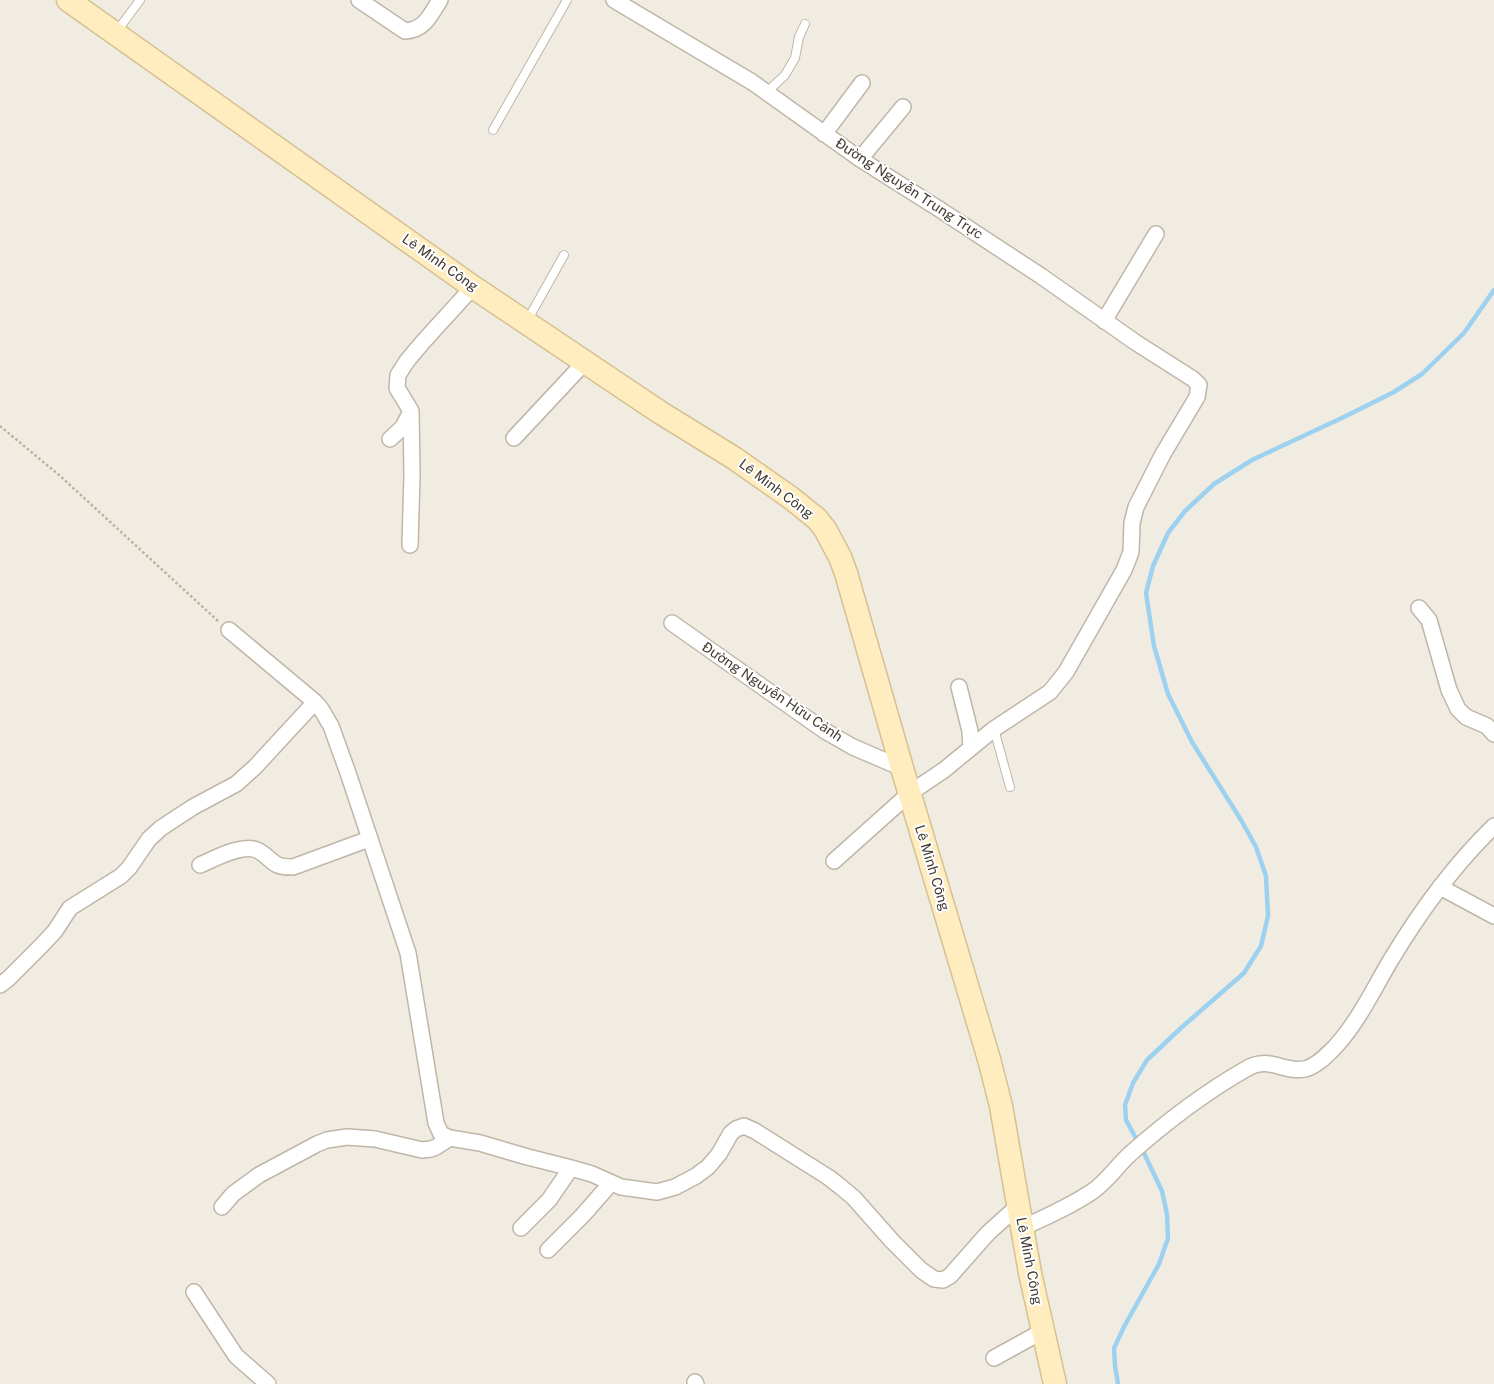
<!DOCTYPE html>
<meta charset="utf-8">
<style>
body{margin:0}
canvas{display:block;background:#f1ece2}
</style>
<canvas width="1494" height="1384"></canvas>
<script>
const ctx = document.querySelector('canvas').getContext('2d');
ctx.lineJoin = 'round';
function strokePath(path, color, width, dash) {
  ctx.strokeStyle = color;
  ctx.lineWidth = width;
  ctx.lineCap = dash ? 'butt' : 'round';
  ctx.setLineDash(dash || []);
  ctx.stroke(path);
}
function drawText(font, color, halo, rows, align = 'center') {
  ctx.font = font + ' "Public Sans",sans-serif';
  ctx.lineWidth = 4;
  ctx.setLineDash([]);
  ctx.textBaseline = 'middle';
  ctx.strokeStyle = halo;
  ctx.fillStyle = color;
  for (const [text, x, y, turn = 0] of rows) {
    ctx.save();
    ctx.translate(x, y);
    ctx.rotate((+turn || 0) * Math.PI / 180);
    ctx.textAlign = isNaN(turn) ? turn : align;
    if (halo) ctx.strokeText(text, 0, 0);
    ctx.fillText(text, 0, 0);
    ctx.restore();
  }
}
const stream = new Path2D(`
 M1138,1142L1126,1120L1125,1105L1133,1083L1147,1060L1182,1027L1244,973L1261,946L1268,916L1266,876L1256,847L1241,820L1192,742L1168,694L1154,646L1146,593L1153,566L1168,533L1185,511L1214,484L1252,460L1346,416L1394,392L1422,374L1464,333L1494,290
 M1118,1384L1115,1366L1114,1348L1125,1325L1159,1264L1168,1238L1167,1214L1162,1191L1142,1149`);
const path = new Path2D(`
 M0,426L59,475L218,621`);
const lane = new Path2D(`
 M117,31L140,0
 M767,92L785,75L795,58L799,37L805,24
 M493,130L567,0
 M527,321L564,255
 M994,729L1010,787`);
const street = new Path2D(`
 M359,0L405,31C425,30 430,15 440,0
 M614,0L752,82L860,159L939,209L1041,276L1135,342L1193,379L1199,385L1197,397L1163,454L1136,507L1132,523L1131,552L1124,570L1066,672L1050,692L994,729L944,770L910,793L834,861
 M824,134L862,83
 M860,159L903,107
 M1104,321L1156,234
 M514,438L585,362
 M390,439L403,427L410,413
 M410,545L412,475L411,411L397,388L398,375L407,361L422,343L473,287
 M1419,608L1429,620L1449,690L1458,709L1466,717L1487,726L1494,734
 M672,623L825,731L853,747L902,768
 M229,630L315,702L321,709L331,726L348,773L408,953L436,1123L441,1134L450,1138L480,1143L524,1156L571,1168L592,1174L621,1187L657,1192L675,1187L696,1176L708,1167L719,1154L731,1133L736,1129L744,1126L755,1131L828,1177L841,1187L854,1198L892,1241L921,1270L934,1279L943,1280L950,1276L988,1233L1018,1206
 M959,687L970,731L971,748
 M200,865C214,859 244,842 259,851C275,861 271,867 293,867L369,839
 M1440,887L1494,916
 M0,985L8,979L42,945L55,931L70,908L121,876L129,868L149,839L161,828L193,807L236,784L255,767L315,702
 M222,1207L233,1194L259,1175L317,1144L327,1140L347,1137L375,1139L422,1150L431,1149L436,1147L450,1138
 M521,1228L549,1200L571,1168
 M1022,1228C1046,1217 1071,1206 1093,1191C1107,1181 1117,1166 1130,1154C1166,1122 1204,1093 1246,1069C1270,1055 1282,1073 1305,1069C1317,1066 1327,1055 1335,1047C1359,1021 1374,988 1392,958C1421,910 1454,865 1494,826
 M548,1250L583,1215L611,1183
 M194,1292L236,1356L268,1384
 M994,1358L1043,1331
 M695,1382L696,1384`);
const secondary = new Path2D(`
 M68,0L473,287L661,413L734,458L791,498L817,519L825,529L840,557L846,573L902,768L989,1059L1001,1106L1030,1273L1055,1384`);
const streetNames = [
 ["Đường Nguyễn Trung Trực",909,189,33],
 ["Lê Minh Công",440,263,35],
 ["Lê Minh Công",776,489,37],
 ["Đường Nguyễn Hữu Cảnh",772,692,34],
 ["Lê Minh Công",932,868,73],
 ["Lê Minh Công",1029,1261,79]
];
strokePath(stream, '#9dd1f0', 4.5);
strokePath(lane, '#c0b6a8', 10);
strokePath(street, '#c0b6a8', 18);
strokePath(secondary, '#d5c193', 25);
strokePath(path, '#beaf96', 2.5, [2.5, 2.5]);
strokePath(lane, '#fff', 8);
strokePath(street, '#fff', 15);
strokePath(secondary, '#ffedbf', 22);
drawText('14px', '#433c33', '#fff', streetNames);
</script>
